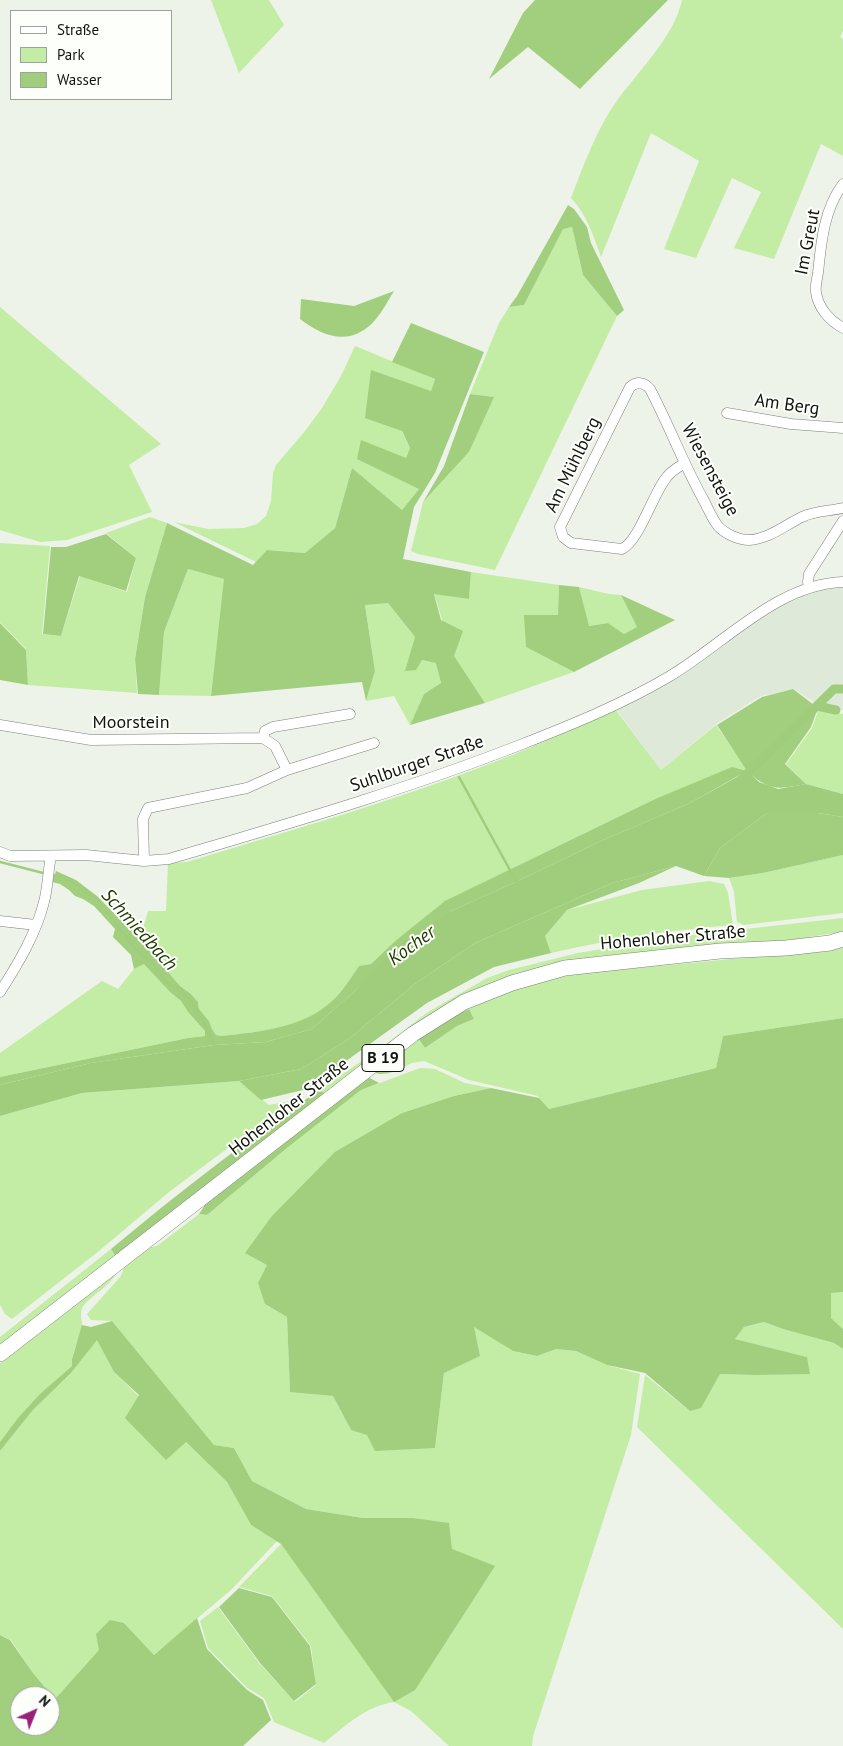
<!DOCTYPE html>
<meta charset="utf-8">
<style>
body{margin:0}
#map{position:relative;width:843px;height:1746px;overflow:hidden;background:#edf3e9;font-family:"PT Sans",sans-serif}
canvas{display:block}
.legend{position:absolute;left:10px;top:10px;width:162px;height:90px;box-sizing:border-box;background:#fdfffb;border:1px solid #9fa19d;margin:0;padding:6px 9px;list-style:none;font-size:15px;color:#11130f}
.legend li{display:flex;align-items:center;gap:10px;height:25px}
.legend b{width:25px;border:1px solid #9fa19d}
.north{position:absolute;left:10px;top:1686px;width:50px;height:50px;box-sizing:border-box;background:#fdfffb;border:1px solid #9fa19d;border-radius:50%;rotate:44deg;font-size:14px;font-weight:700;line-height:20px;text-align:center;color:#11130f}
.north::after{content:'';display:block;margin:auto;width:18px;height:22px;background:#9b2078;clip-path:polygon(50% 0,100% 100%,50% 72%,0 100%)}
</style>
<div id="map">
<canvas width="843" height="1746"></canvas>
<ul class="legend">
<li><b style="height:6px;background:#fff"></b>Straße</li>
<li><b style="height:14px;background:#c3eca5"></b>Park</li>
<li><b style="height:14px;background:#9fcd7c"></b>Wasser</li>
</ul>
<div class="north">N</div>
</div>
<script>
const ctx = document.querySelector('canvas').getContext('2d');
ctx.lineJoin = 'round';
function fill(path, color) {
  ctx.fillStyle = color;
  ctx.fill(path, 'evenodd');
}
function strokePath(path, color, width, dash) {
  ctx.strokeStyle = color;
  ctx.lineWidth = width;
  ctx.lineCap = dash ? 'butt' : 'round';
  ctx.setLineDash(dash || []);
  ctx.stroke(path);
}
function drawText(font, color, halo, rows, align = 'center') {
  ctx.font = font + ' "PT Sans",sans-serif';
  ctx.lineWidth = 4;
  ctx.setLineDash([]);
  ctx.textBaseline = 'middle';
  ctx.strokeStyle = halo;
  ctx.fillStyle = color;
  for (const [text, x, y, turn = 0] of rows) {
    ctx.save();
    ctx.translate(x, y);
    ctx.rotate((+turn || 0) * Math.PI / 180);
    ctx.textAlign = isNaN(turn) ? turn : align;
    if (halo) ctx.strokeText(text, 0, 0);
    ctx.fillText(text, 0, 0);
    ctx.restore();
  }
}
const built = new Path2D(`
 M843,584V710L817,704L794,689L761,696L716,724L661,770L616,709L761,614L805,592Z`);
const green = new Path2D(`
 M211,0H269L284,25L239,73Z
 M682,0H843V31L840,37L843,39V156L821,144L774,259L734,248L761,192L732,178L696,258L664,249L699,161L651,133L601,257C593,235 587,215 571,198C583,167 595,133 614,105C636,73 674,38 682,0Z
 M572,227L583,275L617,316L495,570L418,554L411,551L423,502L469,452L493,397L470,394L499,323L509,307L524,305L563,228Z
 M0,307L161,444L129,465L152,512L67,540L40,542L0,530Z
 M355,346L435,379L431,391L371,371L410,448L406,458L419,489L402,510L352,468L335,528L305,553L268,550L256,562L174,522L208,529L244,528L257,524L266,516L271,501L273,473L276,465L305,431L322,408L341,376Z
 M150,517L167,523L145,597L135,658L137,693L28,685L26,649L0,622V543L50,546L42,634L61,636L80,576L127,592L136,558L106,533Z
 M188,569L225,579L211,696L159,695L164,632Z
 M471,572L559,585L558,615L526,647L574,672L485,703L453,656L434,593L469,599Z
 M579,587L609,594L621,595L637,627L624,634L608,623L588,626Z
 M388,603L415,637L422,660L437,663L441,684L424,694L410,725L394,696L366,701L375,671L365,604Z
 M819,708L843,714V794L806,784L786,764L812,728Z
 M615,709L661,770L716,725L748,771L653,800L511,869L394,942L371,964L359,966C351,977 343,991 333,1000C304,1029 259,1032 221,1036L216,1035L212,1029L209,1021L199,1009L198,1002L191,994L180,986L140,939L148,911H166L168,863L187,862C332,818 479,777 615,709Z
 M843,855V913L744,925L737,922L734,892L729,878L763,873Z
 M709,881L724,884L728,893L733,925C672,930 611,939 551,953L545,936L567,910L642,890Z
 M843,918V931L840,932L798,939L601,956L567,961L517,973L482,987L326,1094L319,1090L378,1050L428,1012L487,978L509,970L578,953L674,937Z
 M843,945V1018L723,1036L716,1068L549,1109L539,1098L538,1096L469,1080L424,1061L412,1063L391,1073L387,1072L398,1065L396,1055L418,1038L425,1048L457,1026L474,1019L469,1009L501,994L532,984L575,974L794,953Z
 M144,963L170,992L181,1001L188,1012L205,1031V1036L188,1038L0,1077V1053L102,981L118,989L134,969Z
 M420,1068L435,1069L465,1083L491,1088L454,1096L402,1113L267,1265L265,1304L287,1317L290,1391L333,1396L351,1430L435,1448L444,1373L473,1326L513,1351L537,1356L556,1349L576,1351L607,1365L640,1374L631,1435L533,1736L532,1746H449L411,1711L394,1702C366,1706 345,1726 324,1743L274,1722L264,1698L247,1688L208,1648L200,1621L218,1607L259,1663L295,1702L316,1685L311,1646L272,1596L239,1587L281,1544L394,1701L451,1549L413,1518H363L306,1509L252,1481L234,1448L214,1445L112,1321L91,1320L87,1314L121,1276L124,1267L151,1247L157,1246L199,1214L207,1215L287,1148L361,1090Z
 M239,1081L269,1105L291,1101L169,1192L99,1251L12,1319L5,1314L0,1305V1116L82,1093Z
 M111,1249L116,1257L0,1345V1337Z
 M117,1272C110,1287 94,1293 84,1305C78,1312 83,1320 82,1328C79,1341 71,1352 72,1366C45,1390 21,1413 0,1442V1363Z
 M843,1292V1329L831,1318V1293Z
 M764,1322L783,1329L834,1343L843,1349V1629L637,1427L645,1375L690,1411L701,1407L720,1374L754,1375L807,1357L735,1339L744,1327Z
 M97,1339L114,1372L227,1482L251,1525L277,1541L232,1589L154,1655L124,1623L55,1699L33,1673L11,1640L0,1635V1451L33,1410L71,1373Z`);
const forest = new Path2D(`
 M535,0H668L580,89L528,47L489,79L523,13Z
 M568,205L574,209L587,227L591,243L624,310L617,316L583,275L572,227L563,229L524,305L509,307L517,296Z
 M394,291C386,304 377,323 362,331C341,344 318,333 300,319L301,299L354,306Z
 M411,323L484,352L435,473L414,507L403,559L471,572L469,599L434,594L441,620L463,631L454,656L485,703L410,725L424,694L441,683L436,663L422,660L416,670L405,671L415,637L388,603L365,605L375,671L366,701L362,682L211,696L224,579L188,569L164,632L159,695L138,694L135,659L145,597L167,523L253,565L267,550L305,553L335,528L352,468L402,510L419,489L357,459L361,440L406,458L410,448L402,431L365,418L371,370L431,391L435,379L392,362Z
 M470,394L494,397L469,452L423,502L444,466Z
 M106,534L136,558L126,591L79,576L61,636L43,634L51,547H66Z
 M559,585L579,587L589,626L608,623L624,634L637,627L621,595L675,620L574,672L526,647L524,615H558Z
 M0,623L26,650L28,685L0,680Z
 M793,689L818,708L811,727L785,764L806,784C778,789 770,792 747,771L688,804L601,841L518,881L451,911L356,990L312,1029L266,1042L214,1045L91,1063L0,1085V1077L188,1038L205,1036V1031L188,1012L181,1001L170,992L144,964L134,969L131,955L113,937L115,929L94,906L83,899L75,896L69,890L60,884L52,882L56,871L76,880L97,896L140,939L180,986L191,994L198,1002L199,1009L209,1021L212,1029L216,1035L221,1036C259,1032 304,1028 333,1000C343,991 351,977 359,966L371,964L394,942L445,901L653,800L732,767L747,771L717,725L762,697Z
 M767,813H818L843,817V855L763,873L729,878L704,876L720,848Z
 M676,866L639,883L567,910L545,936L551,953L494,967L427,1003L307,1089L261,1100L239,1081L301,1069L350,1038L416,983L475,943L612,883Z
 M469,1009L474,1019L457,1026L425,1048L418,1038L448,1019Z
 M843,1018V1292L831,1293V1318L843,1329V1349L834,1343L783,1329L764,1322L744,1327L735,1339L807,1357L810,1374L754,1375L720,1374L701,1408L690,1411L645,1373L607,1365L576,1351L556,1349L537,1356L513,1351L474,1327L480,1356L444,1373L435,1448L375,1451L367,1435L351,1430L333,1396L290,1392L287,1317L265,1304L258,1283L267,1265L245,1253L272,1216L335,1152L402,1113L454,1096L491,1088L539,1098L549,1109L716,1068L723,1036Z
 M396,1055L398,1065L388,1072L391,1073L380,1074L375,1073Z
 M368,1077L379,1083L361,1090L287,1148L207,1215L199,1214L207,1202Z
 M319,1090L326,1094L116,1257L111,1249C178,1193 247,1140 319,1090Z
 M112,1321L214,1445L234,1448L252,1481L306,1509L363,1518H413L449,1523L452,1549L495,1566L415,1690L394,1702L281,1544L251,1525L227,1482L186,1442L166,1460L125,1418L139,1395L114,1372L97,1340L71,1373L33,1410L0,1451V1442L18,1418L40,1394L72,1366V1359L82,1325L91,1327Z
 M239,1588L272,1597L310,1646L316,1684L294,1701L260,1663L219,1607Z
 M197,1618L207,1649L247,1690L263,1700L271,1720L243,1746H0V1635L10,1640L33,1673L55,1699L99,1650L96,1634L110,1620L124,1623L154,1655ZM20,1696H50V1726H20Z`);
const water = new Path2D(`
 M748,771L759,782L778,789L806,784L843,794V817L818,813H767L720,848L704,876L676,866L612,883L475,943L416,983L350,1038L301,1069L239,1081L82,1093L0,1116V1085L91,1063L214,1045L266,1042L312,1029L356,990L398,946L451,911L518,881L601,841L688,804Z`);
const stream = new Path2D(`
 M459,777L517,883
 M0,862L47,874
 M52,875L65,877L98,900L138,952L152,962L169,984L180,988L199,1012L215,1047`);
const canal = new Path2D(`
 M817,706L836,710
 M741,780L834,689H843`);
const street = new Path2D(`
 M843,184C824,209 821,243 818,273C817,279 815,286 816,292C818,308 830,321 843,328
 M727,413L791,424L843,428
 M685,463C678,467 671,471 666,478C653,494 639,541 622,549L571,543L563,537L560,527L630,387C637,381 644,382 650,389C669,425 683,463 703,499C708,508 712,519 718,526C725,534 739,540 749,540C769,539 785,525 802,517C814,511 830,511 843,508
 M809,588L808,582L809,574L843,521
 M0,725L91,740L263,738L275,746L287,770L247,788L148,808L143,819L144,861
 M263,738L265,731L273,727L350,714
 M287,770L374,743
 M0,852L10,856L86,855L144,861L169,859C287,824 405,790 520,745C571,725 623,704 670,676C724,644 777,584 843,582
 M0,921L36,925
 M0,992C18,964 36,934 44,902C48,887 48,871 51,856`);
const primary = new Path2D(`
 M0,1354L413,1034L464,1002L512,983L565,968L720,951L786,948L830,943L843,939`);
const shields = [
 [383,1058,42]
];
const shieldNames = [
 ["B 19",383,1058]
];
const streetNames = [
 ["Im Greut",808,242,-79],
 ["Am Berg",787,405,8],
 ["Am Mühlberg",573,465,-64],
 ["Wiesensteige",710,470,62],
 ["Moorstein",131,723],
 ["Suhlburger Straße",417,764,-19],
 ["Hohenloher Straße",673,938,-5],
 ["Hohenloher Straße",289,1107,-38]
];
const waterNames = [
 ["Schmiedbach",139,930,48],
 ["Kocher",412,946,-36]
];
fill(built, '#dfe9d9');
fill(green, '#c3eca5');
fill(forest, '#a1cf7e');
fill(water, '#9fcd7c');
strokePath(stream, '#9fcd7c', 2.5);
strokePath(canal, '#9fcd7c', 9);
strokePath(street, '#7c8178', 11);
strokePath(primary, '#7c8178', 16);
strokePath(street, '#fff', 10);
strokePath(primary, '#fff', 15);
for (const [x, y, w] of shields) {
  const box = new Path2D();
  box.roundRect(x - w / 2, y - 13.5, w, 27, 4);
  ctx.fillStyle = '#fdfffb';
  ctx.fill(box);
  strokePath(box, '#11130f', 1);
}
drawText('bold 16px', '#11130f', null, shieldNames);
drawText('18px', '#11130f', '#fdfffb', streetNames);
drawText('italic 19px', '#1d3800', '#fdfffb', waterNames);
</script>
